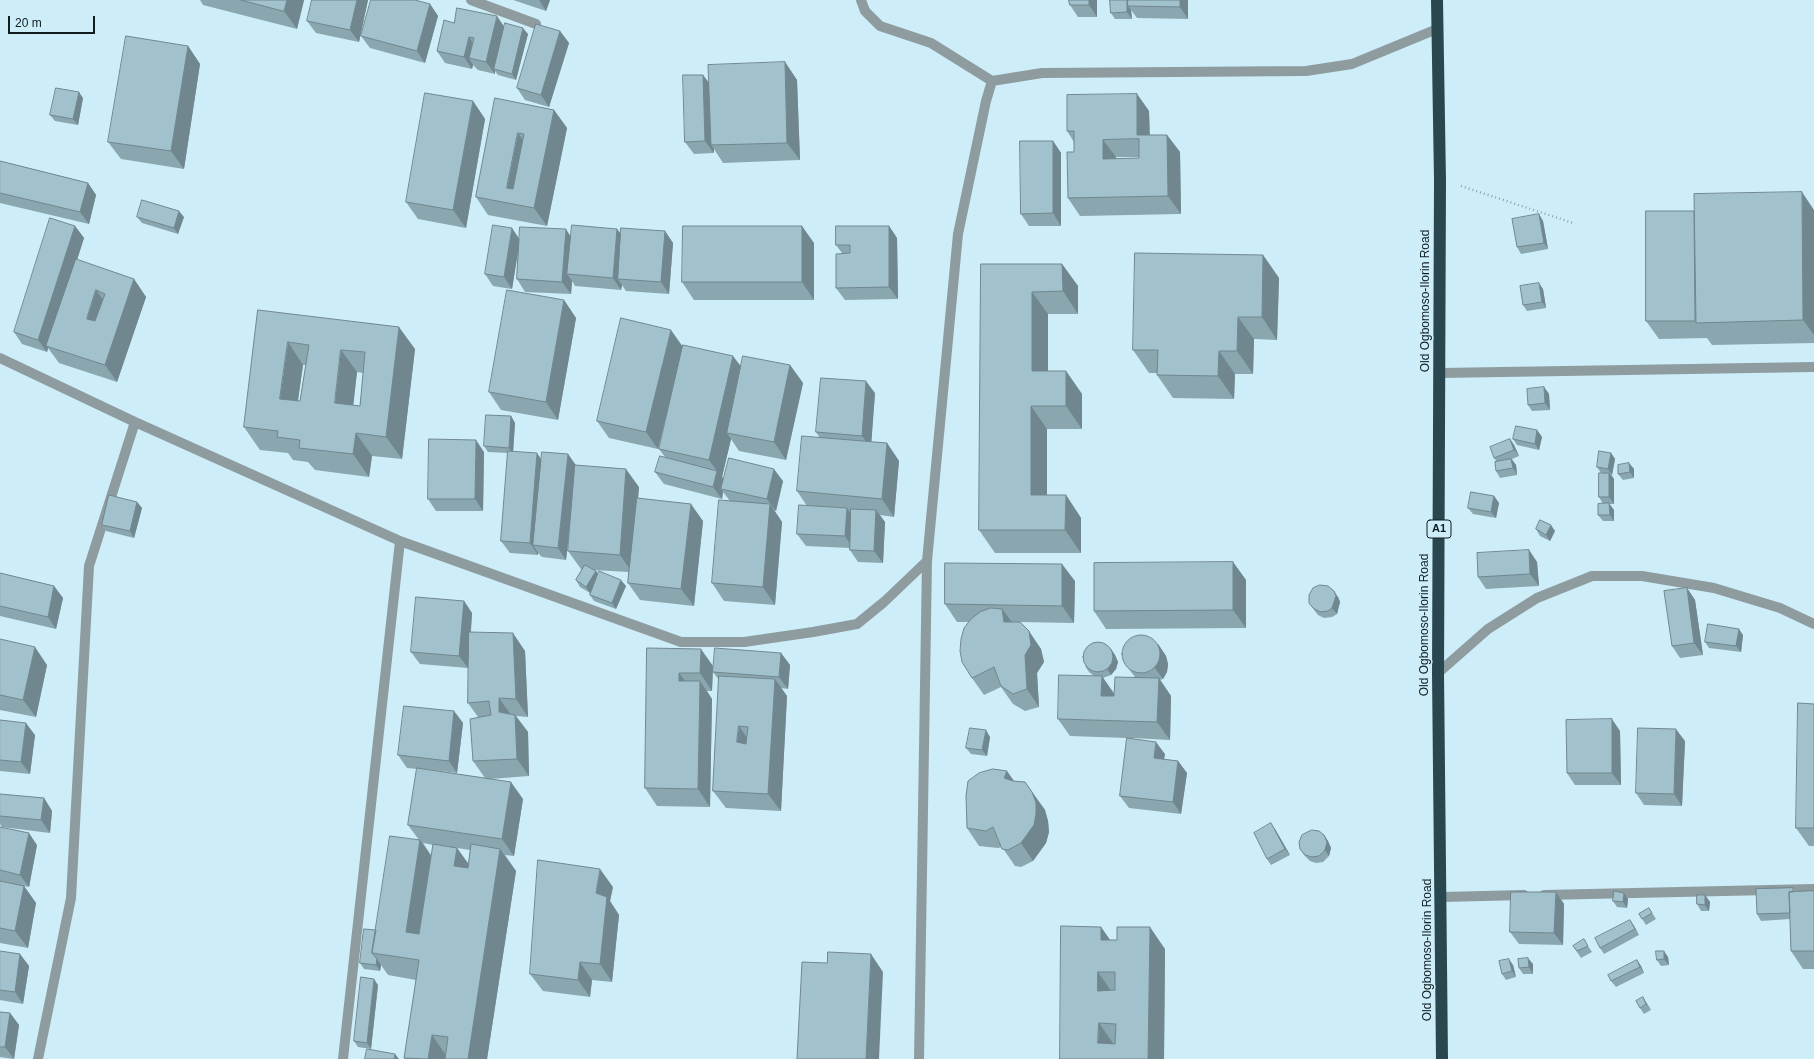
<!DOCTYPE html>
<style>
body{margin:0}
#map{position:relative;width:1814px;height:1059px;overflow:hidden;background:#cdeef9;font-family:Arial,sans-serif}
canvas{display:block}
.scale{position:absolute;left:8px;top:16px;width:87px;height:18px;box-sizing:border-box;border:2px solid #101c20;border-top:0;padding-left:5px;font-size:12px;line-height:14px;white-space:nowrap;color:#101c20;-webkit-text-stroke:3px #cdeef9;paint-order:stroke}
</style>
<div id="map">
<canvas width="1814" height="1059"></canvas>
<div class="scale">20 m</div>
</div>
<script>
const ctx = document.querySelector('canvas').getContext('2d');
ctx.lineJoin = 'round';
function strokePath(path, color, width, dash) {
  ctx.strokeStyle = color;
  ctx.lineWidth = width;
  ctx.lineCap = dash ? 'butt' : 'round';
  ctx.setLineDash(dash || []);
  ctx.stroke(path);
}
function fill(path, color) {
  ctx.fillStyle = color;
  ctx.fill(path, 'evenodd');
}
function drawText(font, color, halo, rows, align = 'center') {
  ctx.font = font + ' Arial,sans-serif';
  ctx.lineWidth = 3;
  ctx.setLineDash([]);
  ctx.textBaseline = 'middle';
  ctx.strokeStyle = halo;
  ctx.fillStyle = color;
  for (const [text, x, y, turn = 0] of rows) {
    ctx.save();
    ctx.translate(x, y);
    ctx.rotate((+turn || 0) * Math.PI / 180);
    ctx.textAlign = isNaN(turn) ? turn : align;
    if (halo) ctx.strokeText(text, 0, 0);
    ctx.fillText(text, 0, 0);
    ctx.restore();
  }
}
const path = new Path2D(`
 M1461,186L1573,223`);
const minor = new Path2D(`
 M471,0L536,24
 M861,0L865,11L880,26L931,43L992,81L1042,73L1306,71L1352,64L1437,29
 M0,358L135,422L400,541L681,642H744L813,632L857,624L884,602L927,561
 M1440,373L1814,367
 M1438,673L1488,629L1537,598L1592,576H1642L1714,588L1780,608L1814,624
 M1544,895L1814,889
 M1442,897L1524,895
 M38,1059L71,898L89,566L135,422
 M343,1059L400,541
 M919,1059L927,561L958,234L986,101L992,81`);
const highway = new Path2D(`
 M1437,0L1440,180L1438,673L1442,1059`);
const wall = new Path2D(`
 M200,0H304L297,29L203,5Z
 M368,0L359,42L316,33L307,21Z
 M513,0H550L546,11Z
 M1069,0H1097V17H1078L1070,5Z
 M1110,0H1188V19L1137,18L1131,10L1132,19H1115L1111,13Z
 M430,4L438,16L425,63L370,48L361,36Z
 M454,23L504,27L528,34L516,80L498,75L495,71V74L478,70L473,65L472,69L445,63L437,51Z
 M560,31L569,43L549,107L525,100L517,88Z
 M188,46L200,64L184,169L121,159L108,142Z
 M785,62L797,80L800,160L723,163L714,149V153L694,154L685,142L703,75L709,83Z
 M1137,94L1149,111L1150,135H1167L1180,152L1181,214L1080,216L1068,198L1074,152V142L1067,131ZM1116,157H1139V158L1116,159Z
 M83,98L78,125L55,121L50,115Z
 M495,98L554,110L567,128L547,226L488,215L476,197Z
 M473,101L485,119L466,228L418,219L406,202Z
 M1053,141L1061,153V226H1029L1021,214Z
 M0,161L88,183L96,195L89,224L0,203Z
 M1814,210V343L1712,345L1707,338L1659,339L1646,321L1694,211Z
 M1539,214L1543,221L1548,249L1521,254L1517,247Z
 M137,217H184L178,234L142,223Z
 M75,226L84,238L77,260L134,279L146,297L117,382L59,363L48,348L47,352L22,344L14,332Z
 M889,226L897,238L898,299L845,300L836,288L842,253L836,245Z
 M617,229L621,234L665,231L673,243L669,294L626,291L622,285L621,290L575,286L572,281L571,294L525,292L517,279L518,251L512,289L493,286L485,274L519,239L571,237Z
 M814,243V300H694L682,282Z
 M1263,255L1279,278L1277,340L1254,339L1253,374H1235L1234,399L1173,398L1157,375V373H1149L1133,350Z
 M981,264H1062L1078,286V314H1048V371H1066L1082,394V429H1047V495H1066L1081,518V553H995L979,530Z
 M1543,289L1546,308L1527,311L1523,305Z
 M564,300L576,318L558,420L501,410L489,392Z
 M258,310L415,349L402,459L372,456L369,477L315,470L308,462L293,460L288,453L260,450L244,427ZM303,365H306L300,401H298ZM357,372L363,373L360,406L353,405Z
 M682,347L741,366L790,365L803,383L786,460L739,451L731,439L722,477L724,480L783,481L776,511L774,510L782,522L775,605L724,601L712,583L730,501L723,492L722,499L664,484L655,472L665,457L659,449L670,399L658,449L609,438L597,421Z
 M1544,387L1549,394L1550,410L1532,411L1528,405Z
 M875,393L871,442L887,443L899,461L894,517L880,515L885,522L883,563L858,562L850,550V548L806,546L797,534L807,506L797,491L820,438L816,432Z
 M511,416L515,423L513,451L542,460L568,454L576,465L639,487L638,498L703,521L694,606L640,600L628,583L629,572L593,570L596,571L598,574L626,586L616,609L594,601L590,595L591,591L590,593L580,587L576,580L582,569H581L568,551L572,510L566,560L542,557L538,553V555L510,553L501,541L508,453L488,452L484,446Z
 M1537,430L1542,437L1539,450L1517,445L1513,439Z
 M1510,439L1514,445L1519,456L1512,459L1516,465L1517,475L1500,478L1496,471L1497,462L1494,458Z
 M484,452L483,511H436L428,499Z
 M1611,453L1615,459L1612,475L1611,474L1614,479V504H1609L1614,510V521H1603L1598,515L1603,504L1599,497L1601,473L1597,467Z
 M1629,463L1634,469V478L1623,480L1618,474Z
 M1494,496L1499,503L1496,518L1473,514L1468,508Z
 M137,502L142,508L134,538L106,531L102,525Z
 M1536,529L1555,531L1550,541L1540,536Z
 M1529,550L1537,562L1539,586L1486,589L1478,577Z
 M1233,562L1246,580V628L1106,629L1094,611Z
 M0,573L54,586L63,598L56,629L0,616Z
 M1075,581L1074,623L1020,622L1041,649L1044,662L1037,673L1039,707L1025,711L1013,704L1001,687L984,695L972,678L969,622H957L945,604Z
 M1687,588L1695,600L1703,655L1680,658L1672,646Z
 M1338,597L1340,602L1337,614L1332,617L1324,618L1318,615L1309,603Z
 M464,601L472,613L471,632L525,651L528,717L516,716L528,732L529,776L490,779L523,799L514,856L505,855L516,871L487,1059H404L416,980L388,975L381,965L380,971L364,969L360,963L419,840L408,825L417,769L407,768L398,755L454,711L463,723L457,773L425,769L485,778L473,761L478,717L468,703L469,657L468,668L420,664L411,652ZM423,843L433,845L431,855ZM457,848L470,850L468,864Z
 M1743,635L1741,652L1709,648L1705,642Z
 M0,639L47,665L36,717L0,710Z
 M1158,644L1166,656L1168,664L1167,672L1163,679L1160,680L1171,696L1170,740L1132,738L1165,754L1164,759L1178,761L1187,773L1181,814L1129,808L1120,796L1127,738L1070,736L1058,719L1094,676L1089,672L1085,666L1111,649L1115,655L1118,662L1116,669L1111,675L1103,678L1114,693L1135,677L1124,663Z
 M647,648L713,666L712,691H707L712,699L710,807L657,806L645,788Z
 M781,653L790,665L788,689L781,688L787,696L781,811L726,808L713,791L719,680L713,672Z
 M1814,704V846H1809L1796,828Z
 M0,720L35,735L30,774L0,771Z
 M1620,731L1621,785H1575L1567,773Z
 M990,737L987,756L971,754L966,748Z
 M1685,741L1682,806L1644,805L1636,793Z
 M1014,781L1025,782L1045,810L1048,821L1049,832L1046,843L1033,861L1021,867L1015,866L1002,847L998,848L979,846L967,828Z
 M0,794L44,798L52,811L50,833L2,827L0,824Z
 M0,827L37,845L29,887L24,886L36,903L28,948L0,943V881L24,886L0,881Z
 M1275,829L1290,855L1271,865L1267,859Z
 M1324,835L1328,841L1331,848L1329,856L1323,862L1316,863L1310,861L1304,855L1300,849Z
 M613,887L610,901L619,915L612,982L592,980L590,997L543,991L530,974Z
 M1793,888L1796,892L1814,891V969H1803L1791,951L1790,919L1761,921L1757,914Z
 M1556,892L1564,904L1563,945L1519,944L1510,932Z
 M1624,893L1628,899L1627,908L1617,907L1613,901Z
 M1705,895L1710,902L1709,911H1701L1697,904Z
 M1649,908L1656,919L1646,925L1639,914Z
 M1630,920L1634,926L1639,935L1604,954L1600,948Z
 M1101,927L1110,940L1165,949L1164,1059H1060Z
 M1573,946H1588L1592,952L1581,958Z
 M0,951L20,954L29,966L23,1004L0,1000Z
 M1668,957L1669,965L1661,966L1657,960Z
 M1637,960L1641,966L1644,973L1616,987L1611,981Z
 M1533,964V974H1523L1519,968Z
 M1513,965L1516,977L1506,980L1502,974Z
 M378,985L371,1049L358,1047L354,1041Z
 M1643,997L1651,1010L1644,1014L1640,1008Z
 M0,1012L10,1013L19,1025L14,1059L0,1057Z`);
const shadedWall = new Path2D(`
 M287,0H304L297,29L284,11Z
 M357,0H368L359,42L350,30Z
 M539,0H550L546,11Z
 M1089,0H1097V17L1089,5Z
 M1127,0H1131L1128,6L1131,10L1132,19L1127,12Z
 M1180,0H1188V19L1180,7Z
 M430,4L438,16L425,63L417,51Z
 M497,16L505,28L494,69L495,71V74L486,62Z
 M523,28L528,34L516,80L512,74Z
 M560,31L569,43L549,107L541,95Z
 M469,37L477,49L469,58L473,65L472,69L464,57Z
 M188,46L200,64L184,169L171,151Z
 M785,62L797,80L800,160L787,143Z
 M703,75L712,87L711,145L714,149V153L705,141Z
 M79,92L83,98L78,125L73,119Z
 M1137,94L1149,111L1150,153L1137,135Z
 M473,101L485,119L466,228L453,210Z
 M554,110L567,128L547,226L534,208Z
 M518,133L531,151L519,205L507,188Z
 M1167,135L1180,152L1181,214L1168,196Z
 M1103,140L1116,157V177L1103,159Z
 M1053,141L1061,153V226L1053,213Z
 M88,183L96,195L89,224L80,212Z
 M1802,192L1814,210V335L1803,320Z
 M179,211L184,217L178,234L174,228Z
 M1539,214L1543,221L1548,249L1544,243Z
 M75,226L84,238L49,347L46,346L48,348L47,352L38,340Z
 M802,226L814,243V300L802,282Z
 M889,226L897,238L898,299L889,287Z
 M512,228L520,240L512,289L504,277Z
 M566,229L574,242L567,274L572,281L571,294L562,282Z
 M617,229L626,241L618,279L622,285L621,290L613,278Z
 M665,231L673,243L669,294L661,282Z
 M1263,255L1279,278L1277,340L1262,317Z
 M1062,264L1078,286V314L1063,291Z
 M134,279L146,297L117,382L105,365Z
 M1539,283L1543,289L1546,308L1542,302Z
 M96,290L109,308L99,336L87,319Z
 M1032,292L1048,314V393L1032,371Z
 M564,300L576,318L558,420L546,402Z
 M1238,317L1254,339L1253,374L1237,351Z
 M399,327L415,349L402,459L386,437Z
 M671,330L683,347L658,449L646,432Z
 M288,342L303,365L295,421L280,399Z
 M341,350L357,372L351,426L335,403Z
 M1219,351L1235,374L1234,399L1218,376Z
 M733,356L746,373L727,433L731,439L722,477L726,483L721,489L723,492L722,499L713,487L717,471L709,460Z
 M790,365L803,383L786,460L774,442Z
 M1066,371L1082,394V429L1066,406Z
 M866,381L875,393L871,448L862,436Z
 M1544,387L1549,394L1550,410L1545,403Z
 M1031,406L1047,429V518L1031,495Z
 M511,416L515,423L513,454L509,448Z
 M1537,430L1542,437L1539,450L1535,444Z
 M356,433L372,456L369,477L353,454Z
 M1510,439L1514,445L1519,456L1514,450Z
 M476,440L484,452L483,511L475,499Z
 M887,443L899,461L894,517L882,499Z
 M537,453L545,465L533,545L538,553V555L530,543Z
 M1611,453L1615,459L1612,475L1608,469Z
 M568,454L576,466L566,560L558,548Z
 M1511,459L1516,465L1517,475L1513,468Z
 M1629,463L1634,469V478L1630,472Z
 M626,469L639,487L632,572L620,555Z
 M774,469L783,481L776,511L767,499Z
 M1609,473L1614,479V504L1609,497Z
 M1066,495L1081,518V553L1065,530Z
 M1494,496L1499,503L1496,518L1491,512Z
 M137,502L142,508L134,538L130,531Z
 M1609,503L1614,510V521L1610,515Z
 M691,504L703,521L694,606L681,589Z
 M770,504L782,522L775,605L763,587Z
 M847,508L855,520L853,549L845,536Z
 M876,510L885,522L883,563L874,551Z
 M1551,525L1555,531L1550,541L1546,535Z
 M1529,550L1537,562L1539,586L1530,574Z
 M1233,562L1246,580V628L1233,610Z
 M1062,564L1075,581L1074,623L1062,606Z
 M596,571L600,577L590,593L586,587Z
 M621,580L626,586L616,609L612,603Z
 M54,586L63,598L56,629L48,617Z
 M1687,588L1695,600L1703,655L1694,643Z
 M1334,591L1338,597L1340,602L1337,614L1332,608Z
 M464,601L472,613L468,668L459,656Z
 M1002,609L1015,626L1004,622Z
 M1739,629L1743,635L1741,652L1736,646Z
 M1029,631L1041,649L1044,662L1037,673L1039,707L1027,689L1025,655Z
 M513,633L525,651L528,717L516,699Z
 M1158,644L1166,656L1168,664L1167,672L1163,679L1154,667Z
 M35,647L47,665L36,717L23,700Z
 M701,649L713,666L712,691L700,673Z
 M1111,649L1115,655L1118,662L1116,669L1111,675L1107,669Z
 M781,653L790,665L788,689L779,677Z
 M679,673L692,690L679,681Z
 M1102,676L1114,694V713L1101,696Z
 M1159,678L1171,696L1170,740L1157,722Z
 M775,679L787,696L781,811L768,794Z
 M700,681L712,699L710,807L698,789Z
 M499,698L511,715L499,712Z
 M454,711L463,723L457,773L449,761Z
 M515,715L528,732L529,776L517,759Z
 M1612,719L1620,731L1621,785L1612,773Z
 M26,723L35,735L30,774L21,762Z
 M739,726L751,744L749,760L737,742Z
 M1676,729L1685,741L1682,806L1674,794Z
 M986,730L990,737L987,756L982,750Z
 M1156,742L1165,754L1162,770L1154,758Z
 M1178,761L1187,773L1181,814L1173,802Z
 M1007,771L1019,788L1004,778Z
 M511,782L523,799L514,856L502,839Z
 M1032,792L1045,810L1048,821L1049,832L1046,843L1033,861L1021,843Z
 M44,798L52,811L50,833L41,820Z
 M1271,823L1275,829L1290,855L1285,849Z
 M29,833L37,845L29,887L20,875Z
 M1324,835L1328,841L1331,848L1329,856L1325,850Z
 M420,840L436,863L422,955L406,932Z
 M457,848L473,870L454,866Z
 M500,849L516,871L487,1059H468Z
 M600,869L613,887L610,901L619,915L612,982L600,964L596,893Z
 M24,886L36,903L28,948L15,931Z
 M1556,892L1564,904L1563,945L1554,933Z
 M1624,893L1628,899L1627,908L1623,902Z
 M1705,895L1710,902L1709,911L1705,905Z
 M1630,920L1634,926L1639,935L1635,929Z
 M1101,927L1117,950L1101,940Z
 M1150,927L1165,949L1164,1059H1148Z
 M1664,951L1668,957L1669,965L1664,959Z
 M20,954L29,966L23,1004L15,992Z
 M871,954L883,972L879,1059H866Z
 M1528,958L1533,964V974L1529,967Z
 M377,959L381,965L380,971L376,965Z
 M1509,959L1513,965L1516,977L1512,971Z
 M1637,960L1641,966L1644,973L1640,967Z
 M580,962L592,980L590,997L578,980Z
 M1098,972L1114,995L1098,991Z
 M374,979L378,985L371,1049L367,1043Z
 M1643,997L1647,1004L1651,1010L1646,1004Z
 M10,1013L19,1025L14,1059L5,1047Z
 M1099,1023L1115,1046L1098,1043Z
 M432,1035L448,1058L447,1059H428Z
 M395,1054L399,1059H394Z`);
const building = new Path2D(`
 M241,0H287L284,11Z
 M312,0H357L350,30L307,21Z
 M371,0H415L430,4L417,51L361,36Z
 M1069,0H1089V5H1070Z
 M1110,0H1127V12L1111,13Z
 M1128,0H1180V7L1128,6Z
 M457,8L497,16L486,62L469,58L474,38L469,37L464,57L437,51L444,20L454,23Z
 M505,23L523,28L512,74L494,69Z
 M536,24L560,31L541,95L517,88Z
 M126,36L188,46L171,151L108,142Z
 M785,62L787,143L711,145L708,65Z
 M683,75H703L705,141L685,142Z
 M56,88L79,92L73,119L50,115Z
 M425,93L473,101L453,210L406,202Z
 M1137,94V135H1167L1168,196L1068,198L1067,152H1074V131H1067V95ZM1139,139V158L1103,159V140Z
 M495,98L554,110L534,208L476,197ZM518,133L524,134L513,189L507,188Z
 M1020,141H1053V213L1021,214Z
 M0,161L88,183L80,212L0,193Z
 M1802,192L1803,320L1696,323L1694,194Z
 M142,200L179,211L174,228L137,217Z
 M1646,211H1694L1695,321H1646Z
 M1539,214L1544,243L1517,247L1512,219Z
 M50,218L75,226L38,340L14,332Z
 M493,225L512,228L504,277L485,274Z
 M572,225L617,229L613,278L567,274Z
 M683,226H802V282H682Z
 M836,226H889V287L836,288V254L850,253V245H836Z
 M520,227L566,229L562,282L517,279Z
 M621,228L665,231L661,282L618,279Z
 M1135,253L1263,255L1262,317H1238L1237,351H1219L1218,376L1157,375L1158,350H1133Z
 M76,259L134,279L105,365L46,346ZM96,290L105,294L95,321L87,319Z
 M981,264H1062L1063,291L1032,292V371H1066V406H1031V495H1066L1065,530H979Z
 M1539,283L1542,302L1523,305L1520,286Z
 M507,290L564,300L546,402L489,392Z
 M258,310L399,327L386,437L356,433L353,454L299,448L300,440L277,437L278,431L244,427ZM288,342L309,345L300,401L280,399ZM341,350L365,352L360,406L335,403Z
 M621,318L671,330L646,432L597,421Z
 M683,345L733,356L709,460L659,449Z
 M743,356L790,365L774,442L727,433Z
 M821,378L866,381L862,436L816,432Z
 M1544,387L1545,403L1528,405L1527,389Z
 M486,415L511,416L509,448L484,446Z
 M1516,426L1537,430L1535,444L1513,439Z
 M802,436L887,443L882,499L797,491Z
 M429,439L476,440L475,499H428Z
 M1510,439L1514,450L1494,458L1490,447Z
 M508,451L537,453L530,543L501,541Z
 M1599,451L1611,453L1608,469L1597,467Z
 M542,452L568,454L558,548L533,545Z
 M660,456L717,471L713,487L655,472Z
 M729,458L774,469L767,499L721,489Z
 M1511,459L1513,468L1496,471L1495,462Z
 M1629,463L1630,472L1618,474V465Z
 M575,465L626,469L620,555L568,551Z
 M1599,473H1609V497H1599Z
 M1471,492L1494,496L1491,512L1468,508Z
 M109,495L137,502L130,531L102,525Z
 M637,498L691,504L681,589L628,583Z
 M719,500L770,504L763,587L712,583Z
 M1609,503L1610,515H1598V504Z
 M799,505L847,508L845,536L797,534Z
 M851,509L876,510L874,551L850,550Z
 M1540,520L1551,525L1546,535L1536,529Z
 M1529,550L1530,574L1478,577L1477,553Z
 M1233,562V610L1094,611V563Z
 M945,563L1062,564V606L945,604Z
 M585,565L596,571L586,587L576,580Z
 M599,571L621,580L612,603L590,595Z
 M0,573L54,586L48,617L0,606Z
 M1320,585L1328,586L1334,591L1336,596L1332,608L1328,611L1320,612L1313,608L1309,603V595L1313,588Z
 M1687,588L1694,643L1672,646L1664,591Z
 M416,597L464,601L459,656L411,652Z
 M991,608L1002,609L1004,622H1020L1029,631L1031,645L1025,655L1027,689L1013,694L1001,686L994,667L972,678L962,662L960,651L961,639L964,628L971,619L980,612Z
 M1708,624L1739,629L1736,646L1705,642Z
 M469,632L513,633L516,699L499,698V712L515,715L517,759L473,761L470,719L491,715L489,701L468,703Z
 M1122 654a19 19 0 1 1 38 0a19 19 0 1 1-38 0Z
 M0,639L35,647L23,700L0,695Z
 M1083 657a15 15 0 1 1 30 0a15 15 0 1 1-30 0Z
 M647,648L701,649L700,673H679V681H700L698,789L645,788Z
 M715,648L781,653L779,677L713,672Z
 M1059,675L1102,676L1101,696H1114L1115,677L1159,678L1157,722L1058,719Z
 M719,676L775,679L768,794L713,791ZM739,726L748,727L746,744L737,742Z
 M1798,703L1814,704V828H1796Z
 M404,706L454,711L449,761L398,755Z
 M1612,719V773H1567L1566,720Z
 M0,720L26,723L21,762L0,760Z
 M970,728L986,730L982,750L966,748Z
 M1638,728L1676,729L1674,794L1636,793Z
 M1127,738L1156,742L1154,758L1178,761L1173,802L1120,796Z
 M417,768L511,782L502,839L408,825Z
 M993,769L1007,771L1004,778L1013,781L1025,782L1032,792L1036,803V814L1034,825L1021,843L1008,850L1002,849L993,827L986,831L967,828L966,796L968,781L979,773Z
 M0,794L44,798L41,820L0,816Z
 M1271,823L1285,849L1267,859L1254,833Z
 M0,827L29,833L20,875L0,870Z
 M1312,830L1319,831L1324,835L1327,842L1325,850L1319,856L1312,857L1305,855L1300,849L1299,842L1302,835Z
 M390,836L420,840L406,932L419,934L433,844L457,848L454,866L468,868L471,844L500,849L468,1059H445L448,1037L432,1035L428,1059L404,1058L419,960L372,953Z
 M538,860L600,869L596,893L607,897L600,964L580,962L578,980L530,974Z
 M0,881L24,886L15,931L0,928Z
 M1793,888V892H1789L1790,913L1757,914L1756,889Z
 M1614,891L1624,893L1623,902L1613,901Z
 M1814,891V951H1791L1789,892Z
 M1511,892H1556L1554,933L1510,932Z
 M1697,895H1705V905L1697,904Z
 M1649,908L1652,913L1642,919L1639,914Z
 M1630,920L1635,929L1600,948L1595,938Z
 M1061,926L1101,927V940H1117V927H1150L1148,1059H1060ZM1098,972H1115V990L1098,991ZM1099,1023L1116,1024L1115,1044L1098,1043Z
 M364,929L376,930L372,953L377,959L376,965L360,963Z
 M1584,939L1588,946L1577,951L1573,946Z
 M0,951L20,954L15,992L0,990Z
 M1656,951H1664V959L1657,960Z
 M828,952L871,954L866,1059H797L802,962L827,963Z
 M1528,958L1529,967L1519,968L1518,959Z
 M1509,959L1512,971L1502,974L1499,961Z
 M1637,960L1640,967L1611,981L1608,975Z
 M361,977L374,979L367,1043L354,1041Z
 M1643,997L1646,1004L1640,1008L1636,1001Z
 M0,1012L10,1013L5,1047H0Z
 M367,1049L395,1054L394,1059H365Z`);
const shields = [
 [1439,529,24]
];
const shieldNames = [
 ["A1",1439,529]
];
const streetNames = [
 ["Old Ogbomoso-Ilorin Road",1426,301,-90],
 ["Old Ogbomoso-Ilorin Road",1425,625,-90],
 ["Old Ogbomoso-Ilorin Road",1428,950,-90]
];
strokePath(path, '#8ba4ad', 2.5, [1, 3]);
strokePath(minor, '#8e9ca0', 10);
strokePath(highway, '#2a4750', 12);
fill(wall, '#8aa6af');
fill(shadedWall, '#71878f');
fill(building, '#a1c1cc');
strokePath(building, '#71878f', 1);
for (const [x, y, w] of shields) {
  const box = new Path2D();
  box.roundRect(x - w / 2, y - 9, w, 18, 3);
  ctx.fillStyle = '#cdeef9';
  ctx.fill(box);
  strokePath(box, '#101c20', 1);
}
drawText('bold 11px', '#101c20', null, shieldNames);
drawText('12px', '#101c20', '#cdeef9', streetNames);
</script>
